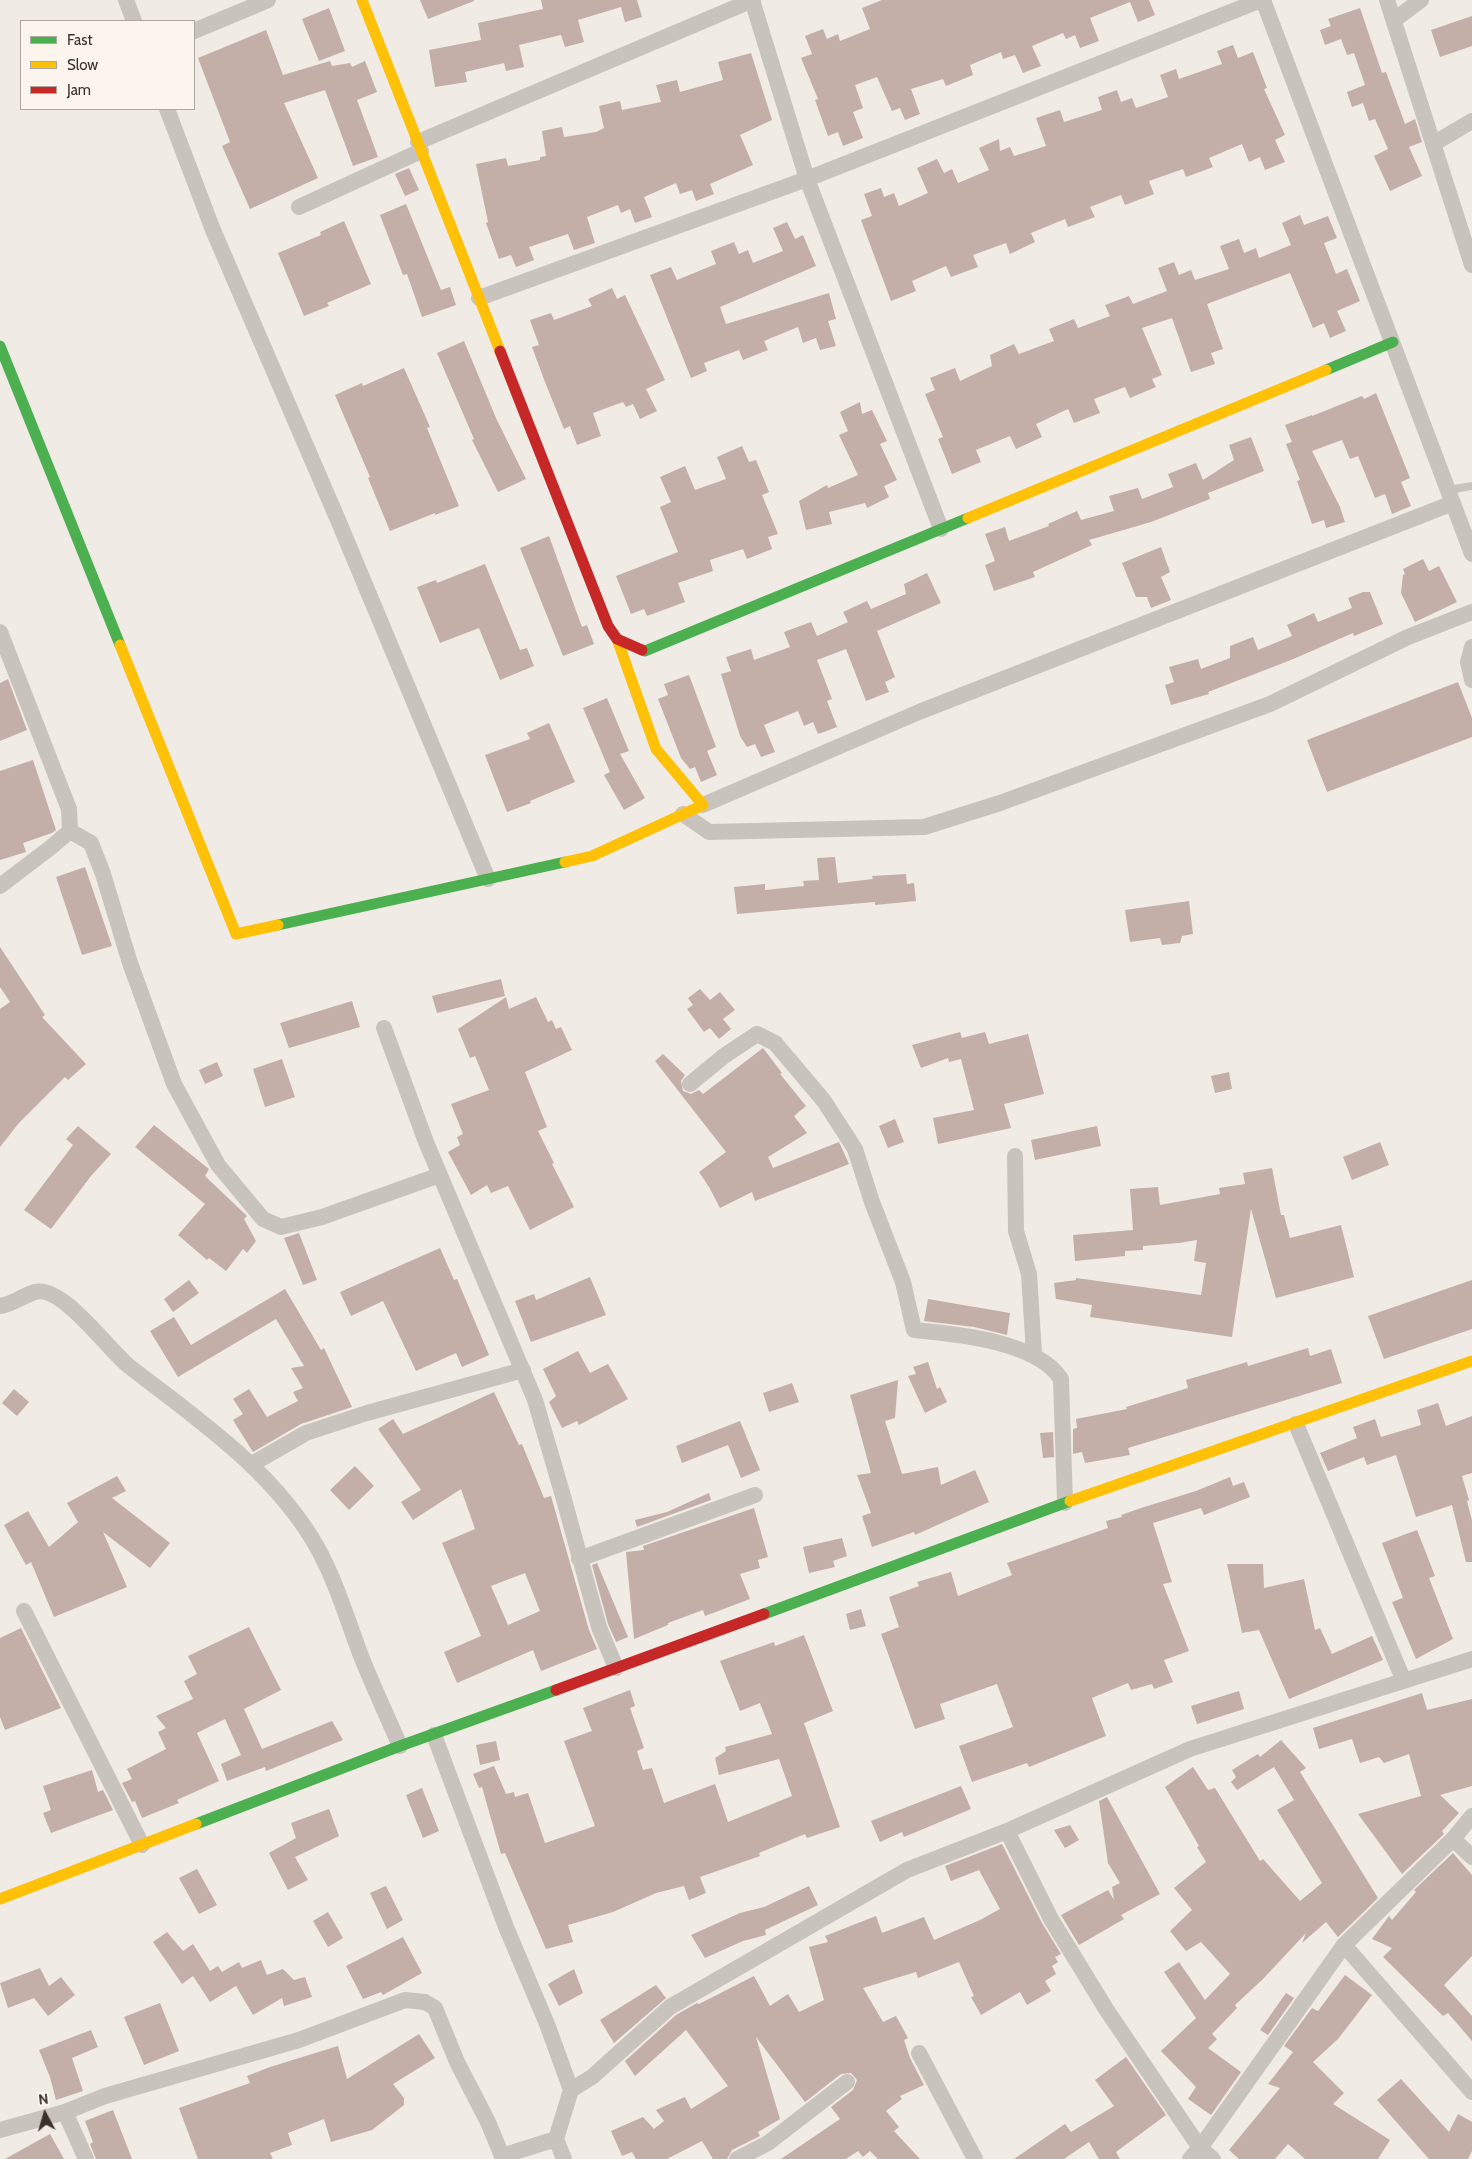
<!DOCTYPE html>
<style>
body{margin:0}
#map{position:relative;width:1472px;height:2159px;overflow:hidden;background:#f0ebe5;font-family:Cabin,sans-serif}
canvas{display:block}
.legend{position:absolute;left:20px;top:20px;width:175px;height:90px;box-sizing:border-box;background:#fbf5ee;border:1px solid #aea6a0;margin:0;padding:6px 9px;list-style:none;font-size:15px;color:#3b302b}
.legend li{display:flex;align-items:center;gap:10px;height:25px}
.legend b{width:25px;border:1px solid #aea6a0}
.north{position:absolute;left:20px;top:2089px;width:50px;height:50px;-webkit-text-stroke:4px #fbf5ee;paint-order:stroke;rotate:354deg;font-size:14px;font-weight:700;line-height:20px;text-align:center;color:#3b302b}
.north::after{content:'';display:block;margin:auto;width:18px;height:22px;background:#3b302b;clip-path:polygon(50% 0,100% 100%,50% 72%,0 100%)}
</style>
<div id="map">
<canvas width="1472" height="2159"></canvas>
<ul class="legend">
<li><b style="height:6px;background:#4caf50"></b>Fast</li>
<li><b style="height:6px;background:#ffc107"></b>Slow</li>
<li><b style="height:6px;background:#c62828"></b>Jam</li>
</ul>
<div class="north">N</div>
</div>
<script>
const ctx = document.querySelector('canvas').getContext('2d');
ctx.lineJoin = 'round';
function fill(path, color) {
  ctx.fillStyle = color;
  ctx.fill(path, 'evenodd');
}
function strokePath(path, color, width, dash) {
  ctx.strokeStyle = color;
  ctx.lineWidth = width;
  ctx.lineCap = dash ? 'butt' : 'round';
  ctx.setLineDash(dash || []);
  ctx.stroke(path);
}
const building = new Path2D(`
 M420,0H474V1L428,19Z
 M541,0H637L642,17L625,22L621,7L578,20L584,42L565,47L561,35L519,45L524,67L506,71L504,63L465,72L467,82L435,87L429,50L481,40L478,23L543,9Z
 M882,0H1149L1155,15L1138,22L1130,2L1090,18L1099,41L1080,48L1075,35L1066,39L1063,33L1032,46L1041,66L1023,73L1015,55L1003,59L1001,52L970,65L973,75L946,86L943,79L911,89L920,114L905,120L900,108L892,111L877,77L855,85L863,108L853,112L863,138L843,146L838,132L828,136L815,100L818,99L801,58L812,54L805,36L823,29L827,39L838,34L840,41L870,29L862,8Z
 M329,8L345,51L319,61L302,19Z
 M1360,8L1382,73L1386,72L1405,124L1415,119L1422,142L1409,147L1422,176L1390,191L1374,156L1388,149L1375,119L1369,121L1363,103L1352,107L1347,92L1365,85L1354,53L1347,55L1341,39L1325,45L1320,30L1331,26L1328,19Z
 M1472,16V46L1440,57L1431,30Z
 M266,30L283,75L330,61L332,66L350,63L352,67L365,61L377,92L357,100L378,157L353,166L325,90L284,103L318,178L250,209L222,146L230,142L198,58Z
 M1233,45L1238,58L1253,52L1267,88L1264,89L1285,135L1275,140L1285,162L1265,170L1260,157L1249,162L1242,144L1209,158L1213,167L1186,177L1183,169L1149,181L1154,194L1125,205L1121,195L1090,207L1095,217L1068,227L1065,219L1031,233L1035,242L1010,254L1006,243L973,255L978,267L951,277L946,266L912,281L916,291L891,301L861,220L872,216L864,194L881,188L884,197L894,193L899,206L928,193L917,168L937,159L944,173L952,169L958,183L989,170L979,148L999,139L1000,151L1010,147L1014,156L1046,146L1036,118L1060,110L1064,122L1102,110L1098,97L1117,90L1121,102L1132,98L1136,108L1168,97L1160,75L1176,69L1179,79L1222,64L1217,51Z
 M751,53L772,120L740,135L753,165L710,184L714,194L696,201L692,190L680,194L676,183L644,197L652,217L635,223L630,209L621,213L618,205L587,217L595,243L574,250L568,234L529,247L534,260L516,267L511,255L499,259L486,223L488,222L476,164L506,158L508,166L540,160V157L546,156L542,131L562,127L564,137L596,132L604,128L599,106L620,101L622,110L661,102L656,85L677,80L680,92L723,80L718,62Z
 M409,168L419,190L405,196L395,174Z
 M406,204L441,290L450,287L456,305L422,317L407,274L403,275L380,215Z
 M1300,215L1304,225L1328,216L1337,238L1324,243L1336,274L1347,269L1360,301L1337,311L1346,331L1330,338L1324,323L1313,328L1290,273L1207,304L1223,349L1211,353L1215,364L1191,372L1172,318L1142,328L1162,375L1152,379L1156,387L1130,398L1125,387L1094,399L1100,413L1074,423L1068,409L1036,424L1042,437L1016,449L1010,436L976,450L981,462L952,474L938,439L943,437L925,394L935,390L930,378L955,368L960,381L992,366L990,355L1014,344L1019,354L1054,341L1049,329L1074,319L1078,328L1110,316L1105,305L1129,296L1133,304L1167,291L1158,268L1174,262L1179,275L1191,270L1195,280L1229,269L1220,246L1239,239L1244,253L1256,248L1259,258L1291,245L1282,223Z
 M344,221L371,284L327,303L329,306L304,316L278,253L321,235L320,232Z
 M787,222L795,239L803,235L816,266L720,307L726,324L829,293L836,319L828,321L836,346L820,350L816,338L803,343L798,327L764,341L768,350L743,360L739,350L704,363L707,371L691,378L650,275L671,267L677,280L716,264L711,251L734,242L739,254L748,250L753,263L783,251L773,228Z
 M612,288L617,299L625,295L665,380L646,389L657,411L640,419L633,404L626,407L623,402L593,413L601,436L577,445L570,426L564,429L545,382L532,347L539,345L530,320L551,313L554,320L592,306L588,299Z
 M464,341L496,418L526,479L498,492L472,440L474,439L437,353Z
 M404,368L430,427L427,428L459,506L435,515V513L390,531L368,478L370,477L335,395L362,383L363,386Z
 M1376,393L1410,478L1401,482L1411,506L1392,514L1385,494L1375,498L1358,456L1350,459L1342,440L1312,451L1340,507L1345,522L1326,528L1324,520L1312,524L1297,481L1300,480L1286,444L1292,442L1285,425L1312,415V416L1362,396L1364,399Z
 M860,402L862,414L872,410L887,441L880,444L897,480L884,486L889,497L867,508L865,503L829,512L832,524L806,530L799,501L827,485L828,488L858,475L839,435L848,431L840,412Z
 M1251,437L1264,471L1208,493L1210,499L1151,522L1089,540L1092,545L1033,572L1035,577L994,591L985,565L995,561L985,534L1005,527L1009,541L1049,526L1048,524L1077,511L1081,520L1114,511L1109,496L1138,488L1142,499L1173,487L1168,474L1196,463L1203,480L1234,460L1229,445Z
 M742,446L749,462L756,460L769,492L762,495L778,534L768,537L772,549L747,559L743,549L710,560L713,571L678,583L685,602L647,616L644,609L631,614L616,576L678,552L660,507L671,502L660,477L685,466L695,490L726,479L717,457Z
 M549,536L582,627L587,625L594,644L563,656L520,548Z
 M1161,547L1170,572L1161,577L1171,600L1151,608L1147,597H1136L1122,563Z
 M1423,559L1429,571L1439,566L1457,602L1415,622L1401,593L1403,575L1405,574L1403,569Z
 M485,564L520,650L527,648L534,666L500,680L479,628L440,643L417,587L436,580L437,583Z
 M927,573L941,603L877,631L895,677L885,682L889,692L866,701L846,649L817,660L832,699L827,701L837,727L818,734L813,722L804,726L798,711L764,725L775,752L761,757L755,744L747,747L740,736L721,674L731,671L726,657L751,649L754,660L790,647L784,632L811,622L817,636L848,622L843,612L867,601L871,609L906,594L904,584Z
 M1363,592H1370L1383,624L1354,636L1353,633L1291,660L1208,692L1209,694L1171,705L1165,685L1174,682L1169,667L1198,659L1201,669L1230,658V646L1253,637L1258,650L1292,636L1287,625L1314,613L1318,622L1352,608L1348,598Z
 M689,675L716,747L707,751L717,775L701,782L695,767L690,769L681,758L658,699L668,695L664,684Z
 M8,679L27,730L0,741V683Z
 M1458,682L1472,718V737L1327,792L1307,740Z
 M607,698L629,751L620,754L645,798L624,810L604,775L610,772L583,708Z
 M549,723L575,782L530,801L531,803L507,812L485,755L530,739L527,733Z
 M33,760L56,830L52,833L23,843L26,852L0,860V771Z
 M835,857L838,883L873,879L872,876L906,874L907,884L914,883L916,901L875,905V902L737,914L734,887L765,884V890L804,886L803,881L819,880L817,858Z
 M85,867L112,946L82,955L56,877Z
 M1189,901L1193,934L1182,936L1180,943L1162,945L1160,938L1130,942L1125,910Z
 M0,947L45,1015L42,1017L86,1064L68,1080L65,1077L19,1123L0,1147V1009L10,1002L0,987Z
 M501,979L505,996L437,1013L432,996Z
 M700,989L710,1000L720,992L735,1010L723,1019L731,1029L719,1039L710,1028L704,1032L687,1009L693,1005L688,998Z
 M506,997L509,1009L536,997L548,1022L552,1020L556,1029L561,1027L572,1050L525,1072L547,1127L538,1131L554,1163L552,1164L574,1207L530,1230L508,1186L491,1193L487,1185L471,1195L448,1152L460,1145L457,1137L463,1134L451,1104L489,1090L475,1056L470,1058L458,1029Z
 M352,1001L360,1027L289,1048L280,1023Z
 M960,1032L962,1038L985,1032L989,1044L1028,1034L1044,1094L1004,1104L1011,1128L938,1144L933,1118L974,1110L961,1059L949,1062L948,1058L921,1068L912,1045Z
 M763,1048L782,1073L780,1074L806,1106L794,1116L807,1133L768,1157L773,1168L839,1142L849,1164L755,1201L752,1192L720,1208L709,1187L699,1172L726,1152L655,1061L663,1054L685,1075L681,1081L683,1091L691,1094L699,1090L703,1094Z
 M282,1059L295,1097L265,1107L253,1069Z
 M217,1062L223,1076L205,1084L199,1070Z
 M1229,1072L1232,1089L1215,1093L1211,1076Z
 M895,1119L904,1142L888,1148L879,1126Z
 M154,1125L209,1169L205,1176L247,1216L244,1219L256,1241L247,1253L243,1249L226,1271L209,1258L207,1260L178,1235L205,1204L135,1147Z
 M78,1126L111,1154L91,1176L51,1229L24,1210L73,1145L66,1139Z
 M1097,1126L1101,1146L1035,1160L1031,1140Z
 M1380,1142L1389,1165L1352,1180L1343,1157Z
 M1272,1168L1281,1215H1284L1290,1238L1341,1225L1354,1277L1276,1298L1251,1209L1232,1337L1090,1317L1092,1305L1056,1299L1054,1283L1076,1280V1278L1201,1295L1206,1263L1194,1261L1197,1240L1179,1243L1143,1246V1250L1125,1251V1256L1075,1261L1073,1235L1133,1230L1130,1189L1158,1187L1160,1205L1220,1194L1219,1188L1245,1184L1243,1173Z
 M299,1233L317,1280L303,1285L284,1238Z
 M440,1248L454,1280L457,1279L489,1355L462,1367L456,1353L416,1371L383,1301L351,1316L340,1292Z
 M590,1277L606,1315L531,1342L515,1301L534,1294L536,1300Z
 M189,1280L199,1293L173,1312L164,1299Z
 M1472,1280V1329L1384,1359L1368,1316Z
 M285,1289L321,1350L324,1348L352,1407L301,1424L253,1452L233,1420L243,1414L233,1399L249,1389L267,1417L298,1401L293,1392L303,1388L291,1368L304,1366L276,1319L178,1377L150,1331L174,1317L191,1345Z
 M928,1299L1010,1313L1007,1335L974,1327L924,1321Z
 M1308,1348L1310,1356L1331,1349L1342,1383L1128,1448L1130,1455L1085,1463L1082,1452L1073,1454V1429L1077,1428L1076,1419L1127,1409L1126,1407L1188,1388L1186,1380L1247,1362L1248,1366Z
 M578,1351L590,1373L608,1364L628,1399L579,1425L577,1421L562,1428L549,1402L556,1396L543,1369Z
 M928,1362L937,1389L940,1387L947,1402L925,1413L908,1376L916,1374L913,1367Z
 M898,1380L895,1418L885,1421L902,1474L938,1467L941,1485L975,1470L989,1502L915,1535L914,1532L872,1547L862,1516L871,1513L857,1475L871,1473L850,1395Z
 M792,1383L799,1402L769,1412L763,1393Z
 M14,1389L29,1402L17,1416L2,1403Z
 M494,1392L519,1445L522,1444L544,1498L551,1496L589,1630L597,1649L541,1671L533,1650L457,1683L444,1652L481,1636L442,1543L475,1529L461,1489L413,1520L401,1502L421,1490L378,1429L393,1419L403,1434ZM525,1573L540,1611L508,1625L491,1586Z
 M1438,1403L1446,1426L1472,1416V1473L1462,1476L1469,1500L1467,1501L1472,1521V1562H1466L1452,1505L1416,1517L1396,1455L1367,1465L1364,1457L1328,1471L1320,1453L1357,1438L1353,1427L1375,1419L1381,1437L1421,1425L1417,1410Z
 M740,1421L760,1470L741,1478L728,1445L682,1463L676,1446Z
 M1053,1432L1054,1457L1043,1458L1040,1433Z
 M355,1466L374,1486L349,1510L330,1490Z
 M117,1476L126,1491L112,1498L170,1543L150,1568L103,1532L127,1587L54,1617L31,1562L26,1565L4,1525L28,1511L49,1547L78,1522L67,1503Z
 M1230,1477L1233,1486L1244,1482L1250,1497L1204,1515L1201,1508L1153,1523L1172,1582L1163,1584L1189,1651L1164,1660L1173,1682L1154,1689L1152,1684L1131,1690L1128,1683L1092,1698L1106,1736L1029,1767L1027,1763L972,1782L959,1746L1013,1727L997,1684L940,1704L945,1719L915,1729L881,1634L899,1627L889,1597L919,1586L917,1582L951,1572L958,1596L1012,1575L1007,1563L1108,1528L1106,1521L1122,1517L1121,1515L1141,1508L1196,1491Z
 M709,1493L711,1500L637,1527L635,1520L667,1512Z
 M754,1508L768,1557L758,1560L760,1568L740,1574L750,1599L705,1616L703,1610L668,1623V1625L634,1639L626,1552L644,1550L643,1546Z
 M1417,1530L1435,1576L1429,1578L1453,1639L1416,1659L1392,1602L1403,1598L1382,1543Z
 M842,1538L847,1556L833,1561L835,1567L809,1573L803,1547Z
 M597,1563L628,1637L616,1642L608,1624L592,1565Z
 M1227,1564H1263L1264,1588L1304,1579L1315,1630L1320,1628L1332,1654L1372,1636L1383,1660L1289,1699L1259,1630L1242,1633Z
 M861,1609L866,1626L850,1630L846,1614Z
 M249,1627L281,1690L244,1709L262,1749L332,1721L343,1740L266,1771L265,1767L227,1781L221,1764L241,1755L225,1719L197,1733L219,1781L177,1800L179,1803L142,1818L135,1801L132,1802L122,1783L132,1779L127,1769L166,1749L158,1732L166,1728L156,1716L193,1699L184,1681L197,1674L188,1656Z
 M21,1628L61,1708L5,1730L0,1717V1638Z
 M804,1635L833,1711L804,1723L840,1827L807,1838L805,1834L759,1853L760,1856L700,1877L706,1893L689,1900L684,1886L656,1893L613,1912L568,1925L573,1942L546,1949L505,1853L501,1854L482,1787L479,1788L473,1774L494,1766L506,1794L514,1792L515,1797L528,1793L545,1843L595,1826L564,1741L592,1731L583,1708L630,1690L635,1706L630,1708L644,1748L637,1751L643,1770L652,1768L664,1803L715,1784L728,1822L792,1796L779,1759L719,1775L715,1758L726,1751L725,1747L772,1734L760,1703L740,1711L720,1661L774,1642L775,1646Z
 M1239,1691L1244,1709L1197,1724L1191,1706Z
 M1422,1693L1427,1710L1472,1699V1786L1440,1795L1459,1813L1442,1831L1444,1834L1402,1874L1358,1814L1421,1796L1409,1754L1384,1763L1379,1757L1360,1763L1352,1739L1319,1749L1313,1728Z
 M1281,1740L1306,1768L1300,1772L1378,1898L1338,1937L1326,1922L1302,1943L1306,1933L1263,1979L1235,2005L1237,2008L1212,2034L1217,2039L1208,2048L1241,2072L1211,2115L1188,2099L1196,2087L1161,2051L1196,2018L1164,1972L1179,1962L1205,2000L1230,1974L1201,1942L1186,1951L1170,1931L1192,1910L1174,1888L1206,1862L1197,1847L1199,1846L1165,1787L1193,1767L1208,1790L1215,1788L1260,1861L1263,1859L1300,1901L1322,1883L1277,1810L1294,1800L1274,1767L1237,1790L1231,1782L1236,1777L1232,1770L1258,1754L1260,1757Z
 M496,1741L500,1760L480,1765L476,1745Z
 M92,1770L98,1792L103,1790L113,1810L51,1833L43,1813L51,1810L43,1786Z
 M961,1786L971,1809L904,1837L902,1832L880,1842L871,1821Z
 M422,1788L439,1831L423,1838L406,1795Z
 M1107,1797L1160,1894L1121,1915L1124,1919L1079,1945L1061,1915L1108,1890L1114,1900L1112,1887L1120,1883L1108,1863L1099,1801Z
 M329,1809L339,1836L295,1857L308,1880L288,1890L269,1853L296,1838L291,1823Z
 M1070,1825L1079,1840L1065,1848L1054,1830Z
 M1002,1844L1042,1923L1061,1954L1055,1957L1058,1962L1052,1966L1056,1974L1045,1981L1051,1991L1027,2005L1020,1992L981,2015L971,1997L974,1996L959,1962L918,1978L916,1972L863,1988L883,2022L896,2016L908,2038L904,2040L910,2058L924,2085L900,2096L902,2099L886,2111L899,2127L894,2131L920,2159H878L870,2151L863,2157L858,2151L846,2159H781L840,2119L831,2107L853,2090L857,2080L851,2073L841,2074L805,2102L756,2037L780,2119L758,2132L760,2136L732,2150L727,2159H713L702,2141L667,2159H636L632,2152L622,2156L611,2131L643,2117L654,2129L664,2121L656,2110L685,2097L691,2109L728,2086L686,2030L635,2076L625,2061L676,2015L697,2003L699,2004L754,1976L770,2006L788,1994L799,2012L824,2000L809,1947L828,1942L825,1936L876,1916L882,1933L924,1917L934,1940L980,1920L1000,1909L979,1870L951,1881L945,1866Z
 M1453,1853L1472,1875V1956L1444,1985L1472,2016V2041L1448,2013L1443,2016L1383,1957L1392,1948L1372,1939L1389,1916L1392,1920L1416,1892L1414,1890Z
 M197,1869L217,1905L199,1914L179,1878Z
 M386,1886L403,1920L387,1929L370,1893Z
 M809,1886L818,1905L765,1930L766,1935L743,1941L705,1958L691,1935L740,1913L764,1907Z
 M328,1912L343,1938L328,1947L313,1921Z
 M167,1932L183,1951L193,1944L210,1971L218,1966L222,1972L239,1962L242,1968L261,1960L267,1975L283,1969L294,1980L305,1977L312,1997L284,2006L282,1998L253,2015L236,1986L210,2002L193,1976L182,1984L153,1942Z
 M403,1937L422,1973L383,1995L381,1992L363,1999L346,1966Z
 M40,1968L49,1986L61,1977L75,1995L48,2016L34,1998L8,2008L0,1983Z
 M574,1969L583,1993L559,2006L548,1984Z
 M1345,1975L1372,1995L1338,2039L1313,2062L1344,2093L1333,2104L1390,2140L1378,2159H1305L1288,2144L1275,2159H1239L1229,2150L1280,2088L1268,2084L1293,2052L1284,2046L1312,2008L1318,2011Z
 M656,1985L666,1998L614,2043L600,2020Z
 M1286,1993L1294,1998L1268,2035L1260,2030Z
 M160,2003L179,2051L144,2065L124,2017Z
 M91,2030L98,2047L72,2058L83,2091L56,2100L50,2077L39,2050Z
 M419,2034L435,2058L393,2084L404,2098V2105L372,2130L331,2142L324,2119L288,2133L292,2145L270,2153L273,2159H198L179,2108L250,2083L247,2076L270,2067L338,2046L347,2079Z
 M1126,2057L1166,2115L1116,2152L1120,2159H1099L1089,2142L1064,2159H1014L1065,2124L1071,2132L1114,2106L1095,2080Z
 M1401,2079L1449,2132L1458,2114L1472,2122V2151L1468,2159H1429L1377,2100Z
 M113,2110L132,2159H96L90,2144L93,2142L85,2121Z
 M50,2134L64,2159H5Z`);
const lane = new Path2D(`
 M1448,490L1472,486`);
const street = new Path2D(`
 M126,0L134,21
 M752,0L807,179L941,529
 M1263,0L1472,554
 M1387,0L1472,265
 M1394,20L1421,0
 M194,31L268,0
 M167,109L213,230L338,520L488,879
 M418,142L753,0
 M1433,144L1472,121
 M299,207L421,151
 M479,298L807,179L1261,0
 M0,632L69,809L70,831L50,848L0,886
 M1472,647L1468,662L1472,680
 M703,805L919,712L1453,503
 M683,814L709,832L924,827L1000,803L1270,704L1408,637L1472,612
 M70,831L91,843L103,874L130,963L174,1084L218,1165L263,1219L281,1227L322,1217L440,1175
 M384,1028L426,1142L535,1400L563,1496L599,1627L616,1668
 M690,1084L724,1056L757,1034L775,1043L824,1101L855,1149L872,1202L903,1282L914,1330C956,1334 1037,1341 1061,1379L1065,1503
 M1015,1156L1016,1231L1029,1274L1034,1354
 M0,1306C13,1304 22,1296 35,1292C62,1284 108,1350 130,1367C197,1419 274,1471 317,1547C336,1581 347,1619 361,1656C373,1686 387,1716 400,1746
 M1296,1424L1403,1679
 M252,1464L306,1433L367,1413L523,1370
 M579,1559L755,1495
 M24,1611L142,1845
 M434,1735L506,1927L547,2024L571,2090L556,2139L564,2159
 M1007,1831L1051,1919L1106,2009L1200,2148L1213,2159
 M1453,1839L1472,1857
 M1344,1945L1472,2092
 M919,2053L975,2159
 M571,2090L592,2077L670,2007L907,1870L1007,1831L1190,1749L1472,1659
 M65,2112L86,2159
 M0,2130L65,2112L105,2096L299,2040L405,2000L425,2002L435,2008L457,2062L488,2122L502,2156L556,2139
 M737,2159L768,2143L847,2082
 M1190,2159L1200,2148L1344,1945L1453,1839L1472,1816`);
const fast = new Path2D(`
 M0,346L120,645
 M1326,370L1393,342
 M642,650L645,651L968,518
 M278,925L565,862
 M764,1614L1070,1501
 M196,1824L400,1746L556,1690`);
const slow = new Path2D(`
 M362,0L500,351
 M968,518L1326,370
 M120,645L236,934L278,925
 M565,862L592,856L703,805L656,749L617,639
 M1070,1501L1472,1361
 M0,1899L196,1824`);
const jam = new Path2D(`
 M500,351L608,626L617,639L642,650
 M556,1690L764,1614`);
fill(building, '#c3afa7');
strokePath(lane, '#c9c3be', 8);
strokePath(street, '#c9c3be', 16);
strokePath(fast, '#4caf50', 11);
strokePath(slow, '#ffc107', 11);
strokePath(jam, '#c62828', 11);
</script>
